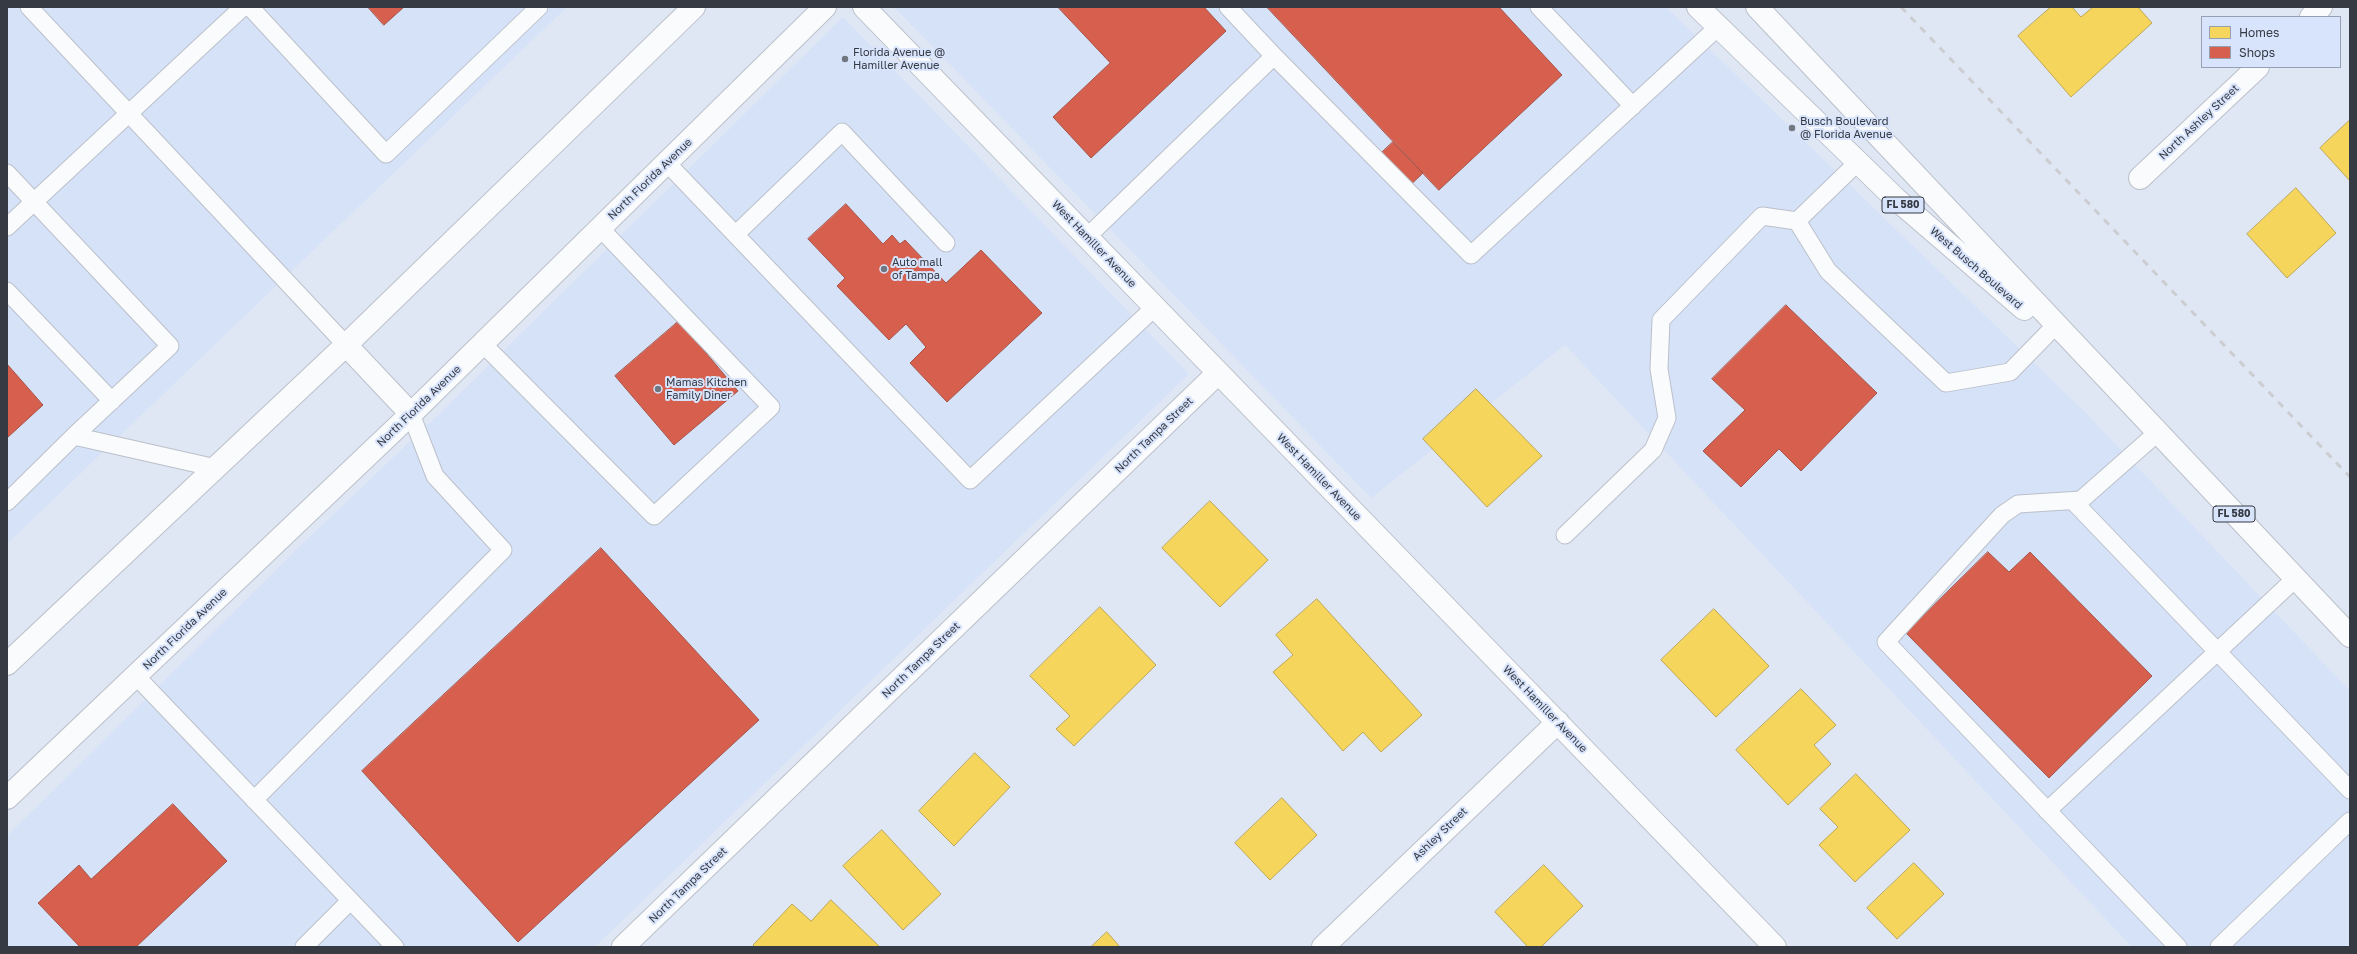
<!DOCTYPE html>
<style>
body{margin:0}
#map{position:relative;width:2357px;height:954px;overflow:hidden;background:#e0e7f4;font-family:"Golos Text",sans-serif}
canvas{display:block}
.frame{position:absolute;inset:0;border:8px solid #353a43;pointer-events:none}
.legend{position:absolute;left:2201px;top:16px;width:140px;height:52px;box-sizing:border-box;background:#d8e4fc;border:1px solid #97a0b2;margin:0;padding:5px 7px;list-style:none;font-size:12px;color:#353a43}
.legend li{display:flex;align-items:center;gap:8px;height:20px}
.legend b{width:20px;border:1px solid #97a0b2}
</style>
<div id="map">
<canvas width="2357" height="954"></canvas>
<div class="frame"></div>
<ul class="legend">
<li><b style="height:11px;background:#f6d55c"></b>Homes</li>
<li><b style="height:11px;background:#d6604d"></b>Shops</li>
</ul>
</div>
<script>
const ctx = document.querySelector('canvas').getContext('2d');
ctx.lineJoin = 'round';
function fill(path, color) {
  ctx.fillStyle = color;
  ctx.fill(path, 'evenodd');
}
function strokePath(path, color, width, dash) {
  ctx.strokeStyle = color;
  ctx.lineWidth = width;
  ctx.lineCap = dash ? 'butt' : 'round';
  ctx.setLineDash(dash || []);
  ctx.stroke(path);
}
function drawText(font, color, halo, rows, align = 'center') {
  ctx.font = font + ' "Golos Text",sans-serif';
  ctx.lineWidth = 4;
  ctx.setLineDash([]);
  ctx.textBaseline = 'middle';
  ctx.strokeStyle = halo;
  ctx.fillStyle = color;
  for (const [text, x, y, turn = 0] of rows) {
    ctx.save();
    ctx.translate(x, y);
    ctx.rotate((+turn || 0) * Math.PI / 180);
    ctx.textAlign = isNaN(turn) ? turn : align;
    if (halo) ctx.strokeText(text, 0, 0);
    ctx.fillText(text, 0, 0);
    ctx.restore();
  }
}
const built = new Path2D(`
 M7,7H567L7,544Z
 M894,7H1666L2085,412L2350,691V947H2132L1565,345L1371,498Z
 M843,17L1189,374L595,947H7V836L300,546L440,413Z`);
const homes = new Path2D(`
 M2051,7H2072L2081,17L2093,7H2138L2152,23L2071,97L2018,36Z
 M2350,120V181L2320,148Z
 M2296,188L2336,233L2287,278L2247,234Z
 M1476,389L1542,456L1487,507L1423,439Z
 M1210,501L1268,560L1220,607L1162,548Z
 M1317,599L1422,715L1381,752L1363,732L1343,751L1273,672L1293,655L1276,635Z
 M1100,607L1156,665L1074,746L1056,729L1070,716L1030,676Z
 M1714,609L1769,666L1716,717L1661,660Z
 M1801,689L1836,725L1814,745L1831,764L1788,805L1736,750Z
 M975,753L1010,787L954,846L919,811Z
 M1856,774L1910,830L1855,882L1819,845L1838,827L1820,809Z
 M1282,798L1317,835L1270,880L1235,843Z
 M882,830L941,894L903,930L843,866Z
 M1914,863L1944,894L1897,939L1867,908Z
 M1544,865L1583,906L1541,947H1528L1495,912Z
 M831,900L880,947H755L753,945L792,904L811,921Z
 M1107,932L1120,947H1091Z`);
const shops = new Path2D(`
 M368,7H404L384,25Z
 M1058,7H1204L1226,31L1091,158L1053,117L1110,63Z
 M1267,7H1499L1562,75L1439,190Z
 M1393,142L1423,173L1402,193L1372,162Z
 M846,204L883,244L892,235L900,244L905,240L946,283L981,250L1042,313L947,402L910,363L926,347L906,324L889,340L837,286L845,278L808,239Z
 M1786,305L1877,393L1801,471L1779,449L1741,487L1703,451L1745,410L1712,379Z
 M679,321L738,391L674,445L615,376Z
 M7,364L43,405L7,438Z
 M601,548L759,720L518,942L362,771Z
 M1988,552L2009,572L2030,552L2152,676L2049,778L1906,633Z
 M173,804L227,861L136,947H80L38,903L79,865L91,879Z`);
const lane = new Path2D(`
 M29,7L346,345
 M250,7L386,154L539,7
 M1539,7L1633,106
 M1274,56L1471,255L1718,27
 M1858,162L1797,221L1828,271L1946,383L2010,372L2050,331
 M667,163L970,480L1154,308
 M7,173L170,346L74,436
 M7,227L243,7
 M736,234L842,132L946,243
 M1087,237L1274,56L1228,7
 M7,291L112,401
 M483,344L654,516L771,407L600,228
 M2157,433L2081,500L2018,504L2002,515L1886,642L2178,947
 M7,502L74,436L216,468
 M2074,502L2350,790
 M1565,535L1653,450L1667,418L1659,369L1661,320L1762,216L1797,221
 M136,676L395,947
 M254,800L503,550L435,476L411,414
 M2047,811L2296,578
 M304,947L350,901
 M2219,947L2350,821`);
const street = new Path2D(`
 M864,7L1775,947
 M2311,17L2321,7
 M2140,178L2258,67
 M623,947L1218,373
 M1323,947L1558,722`);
const primary = new Path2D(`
 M1698,7L1896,199L2024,309
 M1757,7L2350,636
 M346,345L411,414
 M7,664L346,345L694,7
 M7,798L411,414L825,7`);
const rail = new Path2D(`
 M1901,7L2350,477`);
const markers = [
 [845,59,4,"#717781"],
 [1792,128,4,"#717781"],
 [884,269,4,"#717781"],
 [658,389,4,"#717781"]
];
const shields = [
 [1903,205,42],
 [2234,514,42]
];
const shieldNames = [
 ["FL 580",1903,205],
 ["FL 580",2234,514]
];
const poiNames = [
 ["Florida Avenue @",853,53],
 ["Hamiller Avenue",853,66],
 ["Busch Boulevard",1800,122],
 ["@ Florida Avenue",1800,135],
 ["Auto mall",892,263],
 ["of Tampa",892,276],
 ["Mamas Kitchen",666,383],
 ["Family Diner",666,396]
];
const streetNames = [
 ["North Ashley Street",2199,122,-43],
 ["North Florida Avenue",650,179,-44],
 ["West Hamiller Avenue",1094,244,46],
 ["West Busch Boulevard",1976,268,41],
 ["North Florida Avenue",419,406,-44],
 ["North Tampa Street",1154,435,-44],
 ["West Hamiller Avenue",1319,477,46],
 ["North Florida Avenue",185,629,-44],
 ["North Tampa Street",921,660,-44],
 ["West Hamiller Avenue",1545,709,46],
 ["Ashley Street",1440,834,-44],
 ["North Tampa Street",688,885,-44]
];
fill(built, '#d6e2f8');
fill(homes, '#f6d55c');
strokePath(homes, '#bca654', 1);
fill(shops, '#d6604d');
strokePath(shops, '#a6554a', 1);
strokePath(lane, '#bbc0ca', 19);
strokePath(street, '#bbc0ca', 24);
strokePath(primary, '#bbc0ca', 24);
strokePath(lane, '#fafbfd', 17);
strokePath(street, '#fafbfd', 22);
strokePath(primary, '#fafbfd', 22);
strokePath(rail, '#cbcdd0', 3, [7, 7]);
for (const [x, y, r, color] of markers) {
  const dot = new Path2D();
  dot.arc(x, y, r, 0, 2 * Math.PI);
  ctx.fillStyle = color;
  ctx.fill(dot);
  strokePath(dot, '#d8e4fc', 1.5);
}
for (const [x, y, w] of shields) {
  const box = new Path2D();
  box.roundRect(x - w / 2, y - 8, w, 16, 3);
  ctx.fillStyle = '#d8e4fc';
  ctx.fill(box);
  strokePath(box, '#353a43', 1);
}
drawText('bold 10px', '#353a43', null, shieldNames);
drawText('11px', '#353a43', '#d8e4fc', poiNames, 'left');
drawText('11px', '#353a43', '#d8e4fc', streetNames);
</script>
